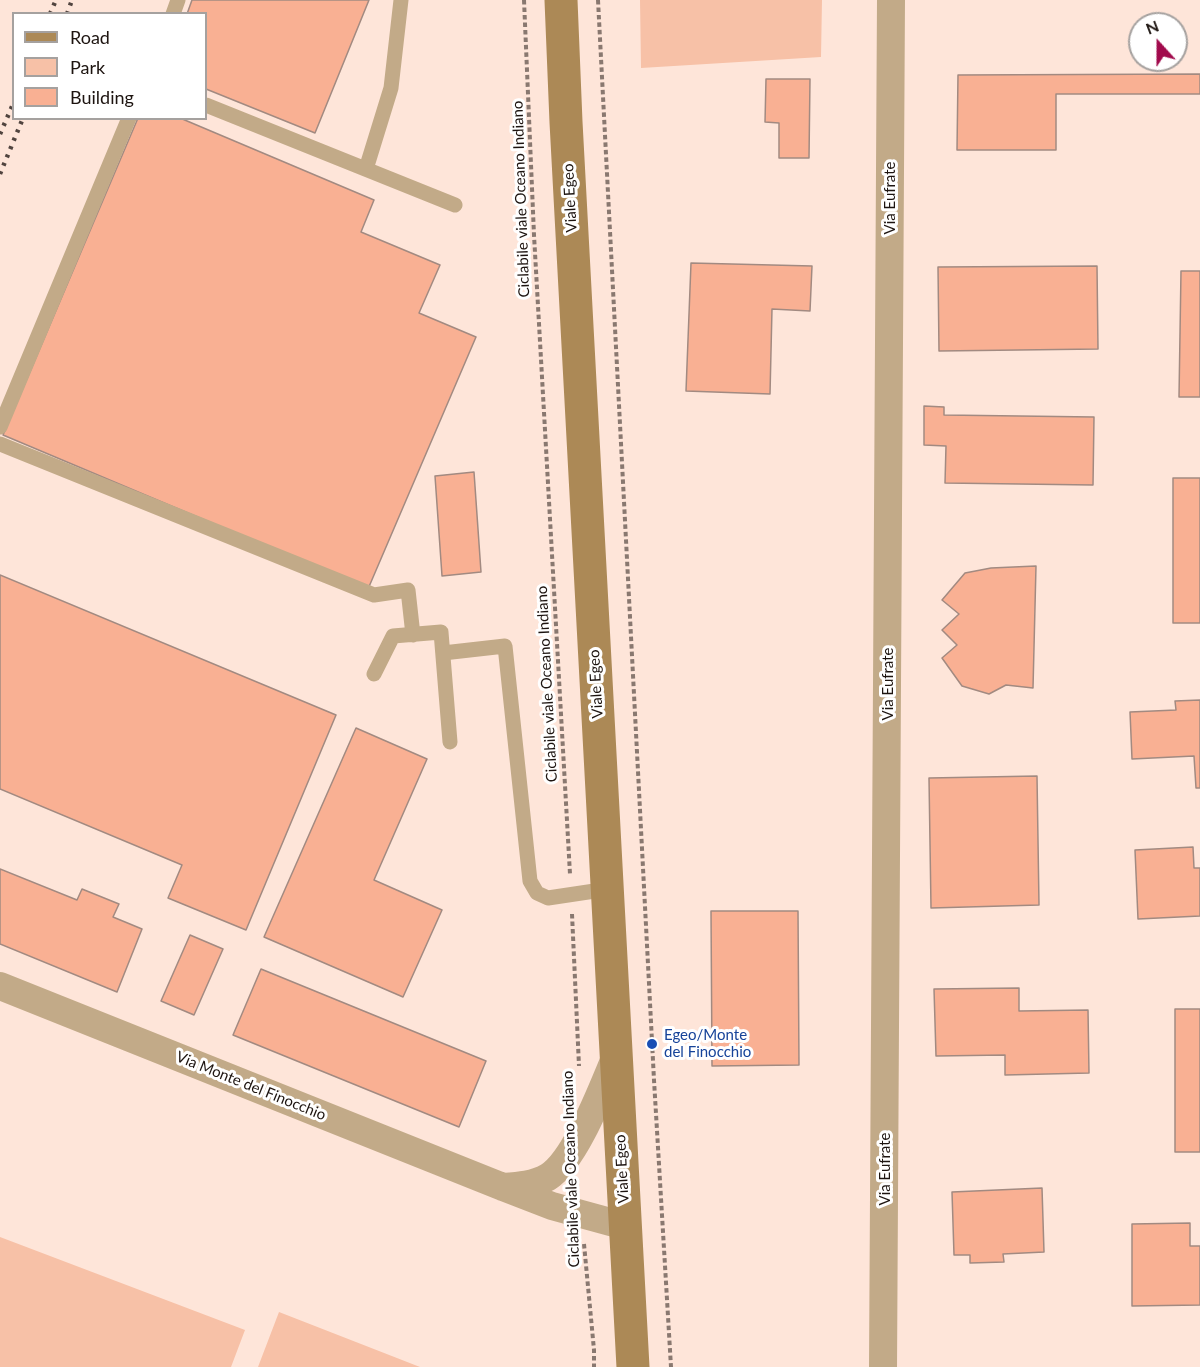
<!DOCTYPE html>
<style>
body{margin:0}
#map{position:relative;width:1200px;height:1367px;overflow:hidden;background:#fee5d9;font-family:Lato,sans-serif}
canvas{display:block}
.legend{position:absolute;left:12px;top:12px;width:195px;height:108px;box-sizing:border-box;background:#fff;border:2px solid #a5a19f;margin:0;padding:8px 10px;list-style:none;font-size:18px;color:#1d1410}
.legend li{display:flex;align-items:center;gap:12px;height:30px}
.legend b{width:30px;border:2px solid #a5a19f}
.north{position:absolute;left:1128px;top:12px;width:60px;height:60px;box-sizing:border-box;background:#fff;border:2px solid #a5a19f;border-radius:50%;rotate:339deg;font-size:16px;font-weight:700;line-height:24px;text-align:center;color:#1d1410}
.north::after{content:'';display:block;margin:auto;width:21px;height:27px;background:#a10a4c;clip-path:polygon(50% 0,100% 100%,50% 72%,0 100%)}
</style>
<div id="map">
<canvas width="1200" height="1367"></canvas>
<ul class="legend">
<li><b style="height:8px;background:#ac8956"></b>Road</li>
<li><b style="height:16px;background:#f7c1a7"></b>Park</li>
<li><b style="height:16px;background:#f9b093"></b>Building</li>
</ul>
<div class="north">N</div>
</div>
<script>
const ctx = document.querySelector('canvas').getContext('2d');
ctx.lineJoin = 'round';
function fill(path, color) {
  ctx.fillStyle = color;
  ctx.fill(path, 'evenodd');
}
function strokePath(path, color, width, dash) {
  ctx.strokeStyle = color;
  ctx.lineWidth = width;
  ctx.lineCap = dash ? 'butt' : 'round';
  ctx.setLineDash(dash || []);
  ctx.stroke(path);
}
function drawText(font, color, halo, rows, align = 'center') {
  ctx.font = font + ' Lato,sans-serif';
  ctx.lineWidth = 6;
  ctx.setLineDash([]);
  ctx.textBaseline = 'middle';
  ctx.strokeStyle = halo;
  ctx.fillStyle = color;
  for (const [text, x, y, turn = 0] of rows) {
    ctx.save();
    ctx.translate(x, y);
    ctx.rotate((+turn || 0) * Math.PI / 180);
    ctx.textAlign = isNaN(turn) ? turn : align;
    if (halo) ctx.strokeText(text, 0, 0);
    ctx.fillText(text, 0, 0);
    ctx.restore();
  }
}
const green = new Path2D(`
 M640,0H822L821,57L641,68Z
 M0,1237L245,1330L231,1367H0Z
 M279,1312L420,1367H258Z`);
const building = new Path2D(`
 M192,0H369L315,133L206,89V14H187Z
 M1200,74V94H1056V150H957L958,75Z
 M766,79H810L809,158H779V123L765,122Z
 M138,118H180L374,200L361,232L440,265L419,313L476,337L368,589L3,435Z
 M691,263L812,266L810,311L772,309L770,394L686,391Z
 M1097,266L1098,349L939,351L938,267Z
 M1181,271H1200V397H1179Z
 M924,406L944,407V415L1094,417L1093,485L945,483L946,446L924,445Z
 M474,472L481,572L442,576L435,476Z
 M1173,478H1200V623H1173Z
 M1036,566L1033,688L1006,685L989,694L962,686L942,658L957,645L942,630L959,614L942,600L965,573L991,568Z
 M0,575L336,715L246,930L168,898L182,865L0,789Z
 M1200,700V788H1196L1194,756L1132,759L1130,712L1176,710L1175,701Z
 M356,728L427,759L374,880L442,910L403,997L264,937Z
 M1037,776L1039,905L931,908L929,778Z
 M1193,847L1194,868H1200V916L1138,919L1135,850Z
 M0,869L77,900L82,889L119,904L113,917L142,929L117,992L0,944Z
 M711,911H798L799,1065L712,1066Z
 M190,935L223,949L194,1015L161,1001Z
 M261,969L486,1061L459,1127L233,1035Z
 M1019,988V1011L1088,1010L1089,1073L1005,1075V1055L936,1056L934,989Z
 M1175,1009H1200V1152H1175Z
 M1042,1188L1044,1252L1003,1254L1004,1262L970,1263V1255H954L952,1192Z
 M1190,1223V1246H1200V1305L1132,1306V1224Z`);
const path = new Path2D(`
 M524,0L534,235L570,874
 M598,0L654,1080L671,1367
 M572,914L579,1066
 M584,1244L594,1350V1367`);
const lane = new Path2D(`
 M173,14L178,0
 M206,105L455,205
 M366,169L391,88L401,0
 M0,427L129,118
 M0,444L374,595L408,590L413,635
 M443,653L505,646L530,881L537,893L548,898L608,889
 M374,674L393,636L441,632L450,742`);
const street = new Path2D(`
 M0,986L503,1187L552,1206L625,1226
 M503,1187C519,1186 534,1185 548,1177C576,1160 603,1086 616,1056
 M883,1367L891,0`);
const secondary = new Path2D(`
 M561,0L566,122L633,1367`);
const rail = new Path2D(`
 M50,14L56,0
 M67,14L72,0
 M0,134L14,102
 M0,174L23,118`);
const markers = [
 [652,1044,6,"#1a4fb4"]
];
const streetNames = [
 ["Viale Egeo",570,198,-93],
 ["Via Eufrate",890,198,-90],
 ["Ciclabile viale Oceano Indiano",521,199,-92],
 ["Ciclabile viale Oceano Indiano",547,684,-93],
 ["Viale Egeo",596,684,-93],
 ["Via Eufrate",888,684,-90],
 ["Via Monte del Finocchio",251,1086,22],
 ["Ciclabile viale Oceano Indiano",571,1169,-92],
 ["Viale Egeo",622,1169,-93],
 ["Via Eufrate",885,1169,-90]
];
const transitNames = [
 ["Egeo/Monte",664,1035],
 ["del Finocchio",664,1052]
];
fill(green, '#f7c1a7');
fill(building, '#f9b093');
strokePath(building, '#a28a81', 1.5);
strokePath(path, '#897870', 4, [4.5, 3]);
strokePath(lane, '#c2aa88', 15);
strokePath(street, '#c2aa88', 28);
strokePath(secondary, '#ac8956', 33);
strokePath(rail, '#51443f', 4.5, [3, 6]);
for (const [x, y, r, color] of markers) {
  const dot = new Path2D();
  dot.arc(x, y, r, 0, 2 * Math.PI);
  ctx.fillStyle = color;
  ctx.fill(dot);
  strokePath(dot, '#fff', 2);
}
drawText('15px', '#1d1410', '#fff', streetNames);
drawText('15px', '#164399', '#fff', transitNames, 'left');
</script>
